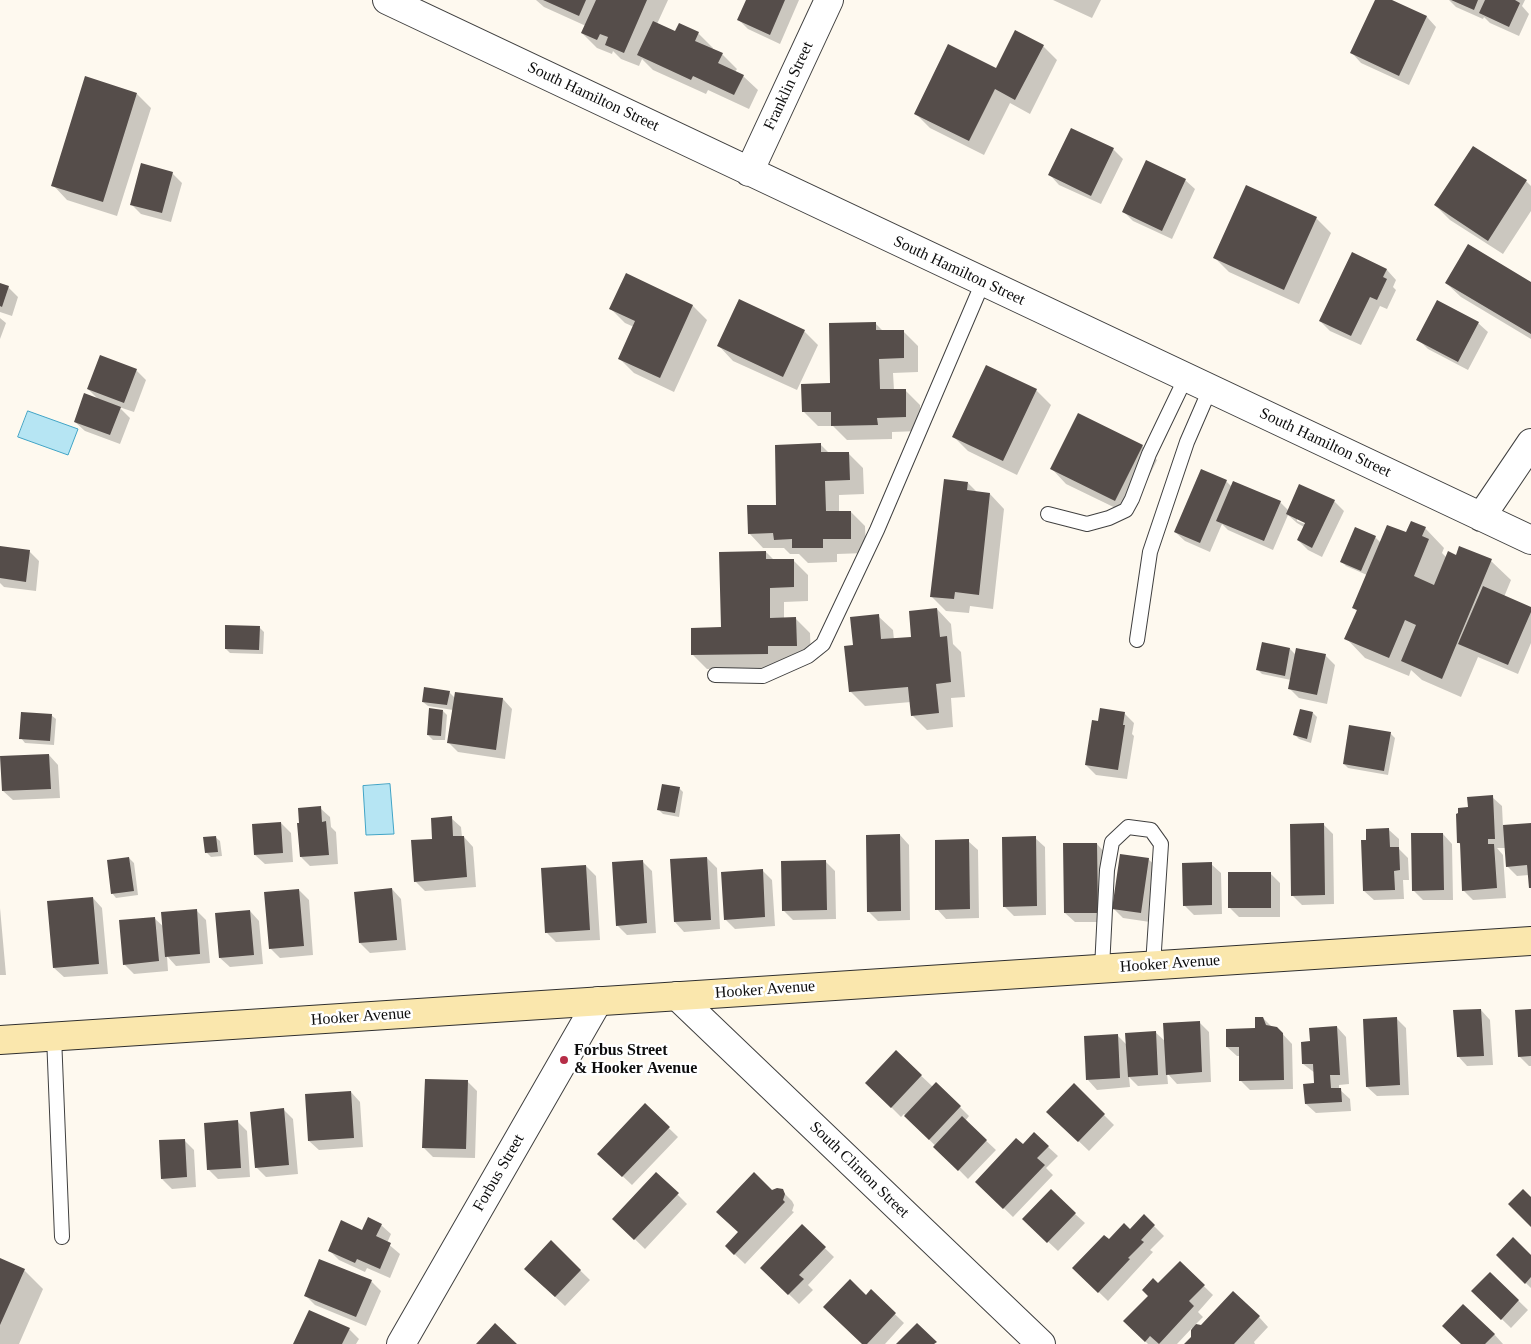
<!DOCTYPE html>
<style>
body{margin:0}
canvas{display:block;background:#fef9ef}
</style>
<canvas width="1531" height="1344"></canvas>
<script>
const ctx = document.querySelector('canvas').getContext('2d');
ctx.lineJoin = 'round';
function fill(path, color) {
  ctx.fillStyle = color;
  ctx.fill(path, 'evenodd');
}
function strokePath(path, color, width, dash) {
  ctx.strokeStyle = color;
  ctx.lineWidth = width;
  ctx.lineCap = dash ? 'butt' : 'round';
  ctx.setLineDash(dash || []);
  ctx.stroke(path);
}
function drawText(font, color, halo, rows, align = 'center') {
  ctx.font = font + ' Georgia,serif';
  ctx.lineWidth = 5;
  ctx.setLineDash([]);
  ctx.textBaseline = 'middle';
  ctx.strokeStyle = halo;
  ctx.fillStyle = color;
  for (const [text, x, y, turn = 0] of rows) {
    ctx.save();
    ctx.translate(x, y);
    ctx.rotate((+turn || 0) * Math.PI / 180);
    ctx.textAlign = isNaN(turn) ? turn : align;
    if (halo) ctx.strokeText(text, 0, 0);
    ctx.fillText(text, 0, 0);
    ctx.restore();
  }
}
const water = new Path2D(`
 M28,411L78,429L68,455L18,437Z
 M390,784L394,834L366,835L363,786Z`);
const shadow = new Path2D(`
 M536,0H668L657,24L676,33H698L713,48L712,50L722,54L737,69L735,72L743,76L758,90L749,109L708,90L706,94L653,70L642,59L639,66L621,59L613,51L612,54L597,48L582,33L586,26L544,7Z
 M748,0H799L780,44L748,29L739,20Z
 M1053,0H1101L1092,18Z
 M1376,0H1389L1427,17L1436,27L1409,85L1361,63L1352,53Z
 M1449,0H1525L1522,6L1529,14L1519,36L1490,23L1484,17L1483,19L1456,7Z
 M1043,46L1057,60L1030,114L1010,103L984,155L930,128L915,113Z
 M137,94L151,108L117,216L67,200L53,185Z
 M1113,149L1123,159L1101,204L1059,185L1050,175Z
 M172,173L182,183L171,222L141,214L132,205Z
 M1185,180L1195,189L1172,239L1133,221L1123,211Z
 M1526,181L1531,186V211L1503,254L1450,220L1435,205Z
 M1316,218L1331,233L1299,304L1229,272L1215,258Z
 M1353,253L1387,270L1396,280L1393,287L1396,290L1387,309L1380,306L1361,345L1330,331L1320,321Z
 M626,275L693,306L707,320L674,392L634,373L620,359L634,327L625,323L611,309Z
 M1446,283H1531V339L1461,297Z
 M0,285L8,287L18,297L12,316L0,312V313Z
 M0,318L6,323L0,339Z
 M875,323L884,332L903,331L918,346V372L893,373L894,390H905L920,405V431L892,432V439L847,440L833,426H818L803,411L832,384Z
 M1478,323L1488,332L1468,370L1428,349L1418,339Z
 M804,331L818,345L797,390L733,361L719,346Z
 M136,370L146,380L134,412L119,407L130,418L120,444L85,431L75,422L99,400L88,389Z
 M1036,390L1051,405L1017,475L968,451L953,436Z
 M821,445L829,453H848L863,468L864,494L839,495V512H851L865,526L866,553L837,554V562L808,563L799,554H790L784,548H763L749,533L777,506Z
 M1142,446L1157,460L1130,515L1066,484L1052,469Z
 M1226,481L1232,487L1280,502L1289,511L1334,501L1344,511L1322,557L1308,550L1298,540L1304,527L1297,523L1288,515L1273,550L1228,530L1222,524L1210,552L1185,541L1175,532ZM1297,518L1311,524L1310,526L1297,521Z
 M968,483L977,492L990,494L1004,509L993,609L970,606L969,613L946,611L931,596Z
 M1425,528L1444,548L1442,553L1447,558L1456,556L1491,561L1511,580L1504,597L1531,608V643L1518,674L1478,657L1461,697L1422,680L1411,670L1409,676L1365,658L1346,638L1357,611L1354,608L1367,575L1346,566L1342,562L1375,537L1381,543Z
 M0,548L29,551L39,561L36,591L4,587L0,583Z
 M766,552L774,560H793L808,575V601L784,602V619L795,618L810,633L811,660L782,668L707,669L693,655L722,628Z
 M937,609L951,624L953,644L961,652L965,697L951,698L953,727L927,730L912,715L911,702L865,706L850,691L854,646L878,616L893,630L894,640L913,638Z
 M259,627L264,632L263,654L230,653L226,649Z
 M1290,649L1296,655H1325L1335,665L1327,704L1299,698L1289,688L1291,680L1262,674L1258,670Z
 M449,692L455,698L503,699L512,709L505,759L458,752L448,742L453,710L428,706L423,702Z
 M443,711L447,715L445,740H433L428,735Z
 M1124,713L1134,723L1132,734L1134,736L1127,779L1096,775L1086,765L1099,722Z
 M1313,713L1317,717L1311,743L1299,739L1295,735Z
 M51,715L56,719L54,745L25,743L21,738Z
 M1390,733L1395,738L1388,775L1348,768L1344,764Z
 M49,755L58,765L60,798L13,800L3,791Z
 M679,788L683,792L679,817L663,814L658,809Z
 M1492,797L1502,806L1503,827L1531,825V889L1529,875L1517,876L1507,866L1506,848H1497L1503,855L1506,898L1473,900L1463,890L1461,845L1458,842L1469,808Z
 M320,808L330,817L331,827L336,832L338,864L310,866L301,857Z
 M451,818L461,827L462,837H464L473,847L476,887L425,891L415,881L434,840Z
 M281,823L291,833L293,862L265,864L255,855Z
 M1323,824L1333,834L1334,904L1302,905L1292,895Z
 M1389,830L1399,839V849L1408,858L1409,880H1403L1404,899L1374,900L1364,891L1367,841Z
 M1443,834L1452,844L1453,900H1423L1413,890Z
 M900,835L909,845L910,920L878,921L868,911Z
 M215,837L220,841L222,856L211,857L207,853L205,838Z
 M1035,838L1045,847L1046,915L1014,916L1004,906Z
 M968,841L978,850L979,918L946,919L937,909Z
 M1097,844L1106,854L1107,922H1075L1065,913Z
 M129,858L134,863L138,895L116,898L112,893Z
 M707,858L717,868L720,929L684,932L675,922Z
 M1148,859L1158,868L1150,922L1123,918L1113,908Z
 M643,862L652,871L656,933L627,935L617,925Z
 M826,862L835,871L836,919L793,920L783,910Z
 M1211,864L1221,873L1222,914L1194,915L1184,905Z
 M586,866L596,876L600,940L556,942L547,933Z
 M762,870L772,880L775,926L735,929L725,919Z
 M1270,873L1280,883V917H1239L1229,907Z
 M392,889L401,899L406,950L370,953L360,943Z
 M299,890L309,900L313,955L280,958L270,948Z
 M93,898L102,908L108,974L64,977L54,968Z
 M0,908L6,975H0Z
 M196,910L206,920L210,963L176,966L167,956L168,971L134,974L124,964L154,918L164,927Z
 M250,911L259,921L263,964L230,967L220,958Z
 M1481,1010L1490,1020L1493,1065L1467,1066L1458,1056Z
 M1531,1010V1066H1529L1519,1056Z
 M1263,1018L1272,1027L1277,1028L1292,1044L1293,1089L1250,1090L1241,1081L1240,1056H1237L1227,1047L1257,1030Z
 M1396,1018L1406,1028L1409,1095L1377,1096L1367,1087Z
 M1199,1022L1209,1032L1211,1082L1177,1084L1167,1073L1168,1084L1138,1086L1129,1077L1130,1087L1097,1090L1088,1080L1117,1035L1127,1045L1155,1032L1166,1042Z
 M1337,1027L1346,1037L1349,1084L1339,1085V1089L1350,1099L1351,1111L1316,1113L1306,1104L1315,1085V1073L1303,1064L1311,1043Z
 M896,1052L933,1087L960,1107L969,1116L965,1121L996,1150L968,1179L904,1114L901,1117L867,1083Z
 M467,1081L477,1091L475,1158L433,1157L423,1147Z
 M1074,1085L1114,1125L1089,1151L1048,1112Z
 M351,1092L360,1102L363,1147L319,1150L309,1141Z
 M645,1105L678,1137L632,1185L599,1154Z
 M284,1110L293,1119L298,1174L266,1177L256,1167Z
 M238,1122L247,1131L250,1177L218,1179L208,1169Z
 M1034,1134L1058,1156L1046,1168L1053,1175L1013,1217L986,1191Z
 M184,1140L194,1150L196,1187L172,1189L162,1179Z
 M656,1173L687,1204L645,1249L614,1219Z
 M772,1191H782L792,1201L794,1205L792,1211L794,1212L745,1264L726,1246L739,1233Z
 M1075,1214L1085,1223L1058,1251L1024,1219Z
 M1144,1216L1164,1236L1150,1250L1153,1252L1108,1301L1074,1268L1109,1240L1130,1230Z
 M381,1225L391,1234L387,1243L400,1254L390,1278L367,1268L365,1272L339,1260L329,1250L362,1232Z
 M802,1226L834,1257L808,1285L813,1290L799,1304L762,1268Z
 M551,1242L590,1280L565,1306L535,1278Z
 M1531,1257V1288L1507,1265Z
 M0,1259L24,1270L43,1289L19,1344H0Z
 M1180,1263L1213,1295L1198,1312L1203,1317L1195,1325L1202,1326L1259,1317L1268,1327L1254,1342L1255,1344H1186L1192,1337V1328L1177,1344H1148L1125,1321Z
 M1490,1273L1528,1310L1511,1328L1473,1291Z
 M371,1281L381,1291L366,1326L315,1305L305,1295Z
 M871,1291L904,1323L885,1344H863L866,1296Z
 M349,1329L359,1339L356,1344H295Z
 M1494,1334L1503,1344H1462Z`);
const building = new Path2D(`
 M543,0H586L579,16Z
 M596,0H647L624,53L605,45L608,37L600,34L597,40L581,33Z
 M746,0H785L770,35L737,20Z
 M1375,0H1392L1427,16L1399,76L1350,53Z
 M1451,0H1478L1474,10Z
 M1485,0H1515L1520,3L1509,27L1479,13Z
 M653,21L675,31L679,23L699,32L695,41L723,53L718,63L744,75L734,95L693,76L691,80L637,55Z
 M1015,30L1044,45L1015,100L995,89L969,141L914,114L948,44L996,68Z
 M85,76L137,93L103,202L51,186Z
 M1071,128L1114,148L1091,196L1048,175Z
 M1473,146L1527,180L1488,241L1434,205Z
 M1146,160L1186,179L1162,231L1122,212Z
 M141,163L173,172L162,213L130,205Z
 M1246,185L1317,217L1284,290L1213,258Z
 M1468,244L1531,282V334L1445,283Z
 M1352,252L1387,269L1383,277L1387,279L1377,300L1370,297L1351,336L1319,321Z
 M626,273L693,305L660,378L618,359L635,321L609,309Z
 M0,283L9,286L2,307L0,306Z
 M739,299L805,330L783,377L717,346Z
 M1437,300L1479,322L1458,362L1416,340Z
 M876,322V330H904V358L879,359L880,389H906V417L877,418L878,425L831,426V412H802L801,384L830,383L829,323Z
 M100,355L137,369L124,403L87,389Z
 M986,365L1037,389L1003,461L952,437Z
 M84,393L121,407L110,435L74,422Z
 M1078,413L1143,445L1115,501L1050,469Z
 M821,443V452H849L850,480L825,481L826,511H851V539H823V548H792V539L774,540L773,533L748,534L747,505H776L775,445Z
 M1201,469L1227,480L1200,543L1174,532Z
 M944,479L968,482L967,490L990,493L979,595L955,592L954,599L930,597Z
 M1233,481L1281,501L1264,541L1216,521Z
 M1299,484L1335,500L1312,548L1297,540L1305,523L1286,514Z
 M1411,521L1426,527L1422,536L1429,539L1414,576L1434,585L1448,551L1456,555L1459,546L1492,559L1442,679L1401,661L1416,625L1405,620L1389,658L1344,639L1357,610L1352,608L1387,525L1406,532Z
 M1355,527L1376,536L1361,571L1340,562Z
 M0,546L30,550L26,582L0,578Z
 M766,551V559H794V587L770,588V618L796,617L797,646H768V654L691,655V628L721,627L719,552Z
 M1483,586L1531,607V612L1508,665L1458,644Z
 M937,608L940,637L947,636L951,682L936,684L939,713L911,716L908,687L849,692L844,646L853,645L850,617L879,614L881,639L911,637L909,611Z
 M225,625L260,626L259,650L225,649Z
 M1262,642L1290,648L1285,676L1256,670Z
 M1296,648L1326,654L1317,695L1288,689Z
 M424,687L450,691L447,705L422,702Z
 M455,692L503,698L496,750L447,743Z
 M429,708L443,710L441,736L427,735Z
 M1100,708L1125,712L1123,725H1125L1118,770L1085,765L1092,720L1098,721Z
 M1300,709L1313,712L1307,739L1293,735Z
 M21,712L52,714L50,741L19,739Z
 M1349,725L1391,732L1384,771L1343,764Z
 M49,754L51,789L2,791L0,756Z
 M662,784L680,787L675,813L657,810Z
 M1493,795L1495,839H1488V844H1494L1497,888L1462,891L1460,843H1457L1456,814L1458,813V808L1468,807L1467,797Z
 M321,806L322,822L326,821L329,855L300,857L297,823H299L298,808Z
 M452,816L453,836H464L467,877L414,882L411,840L432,839L431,818Z
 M281,822L283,853L254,855L252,824Z
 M1324,823L1325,895L1291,896L1290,824Z
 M1531,823V888H1529L1527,865L1506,867L1503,825Z
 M1389,828L1390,847H1399L1400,870L1394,871L1395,890L1363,891L1361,840H1366V829Z
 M1411,833H1443L1444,890L1412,891Z
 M900,834L901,911L867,912L866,835Z
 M216,836L218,852L205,853L203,837Z
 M1036,836L1037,906L1003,907L1002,837Z
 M969,839L970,909L935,910V840Z
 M1063,843H1097L1098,913H1064Z
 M1120,854L1149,858L1141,913L1112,909Z
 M129,857L134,891L111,894L107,860Z
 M707,857L711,920L674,922L670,859Z
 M643,860L647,923L616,926L612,862Z
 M826,860L827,910L782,911L781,861Z
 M1212,862V905L1183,906L1182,863Z
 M586,865L590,930L545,933L541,868Z
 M763,869L765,917L724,920L721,872Z
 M1228,872H1271V908H1228Z
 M392,888L397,940L359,943L354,892Z
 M299,889L304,946L269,949L264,892Z
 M93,897L99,964L53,968L47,901Z
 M197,909L200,954L165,957L161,912Z
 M250,910L254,955L219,958L215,913Z
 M155,917L159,961L123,965L119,920Z
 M1481,1009L1484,1056L1457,1057L1453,1010Z
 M1531,1009V1056L1518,1057L1515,1010Z
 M1255,1017H1263L1266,1025L1277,1027L1283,1033L1284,1080L1239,1081V1047H1226V1029L1255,1028Z
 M1397,1017L1400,1085L1366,1087L1363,1019Z
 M1200,1021L1202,1072L1166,1075L1163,1023Z
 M1337,1026L1340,1075H1330L1331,1088H1341L1342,1102L1305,1104L1303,1084L1314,1083L1313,1064H1302L1301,1042L1310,1041L1309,1028Z
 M1156,1031L1158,1075L1128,1077L1125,1033Z
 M1118,1034L1120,1078L1086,1080L1084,1036Z
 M896,1050L922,1075L891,1108L865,1083Z
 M425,1079L468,1080L466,1149L422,1148Z
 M936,1082L961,1106L929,1140L904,1116Z
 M1074,1083L1105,1114L1078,1142L1046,1112Z
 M351,1091L354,1138L308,1141L305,1094Z
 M645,1103L670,1127L622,1177L597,1154Z
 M284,1108L289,1165L255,1168L250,1112Z
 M962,1116L987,1140L958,1171L933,1147Z
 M238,1120L241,1168L207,1170L204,1123Z
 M1034,1132L1049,1146L1037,1158L1045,1165L1003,1209L975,1182L1016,1138L1023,1144Z
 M185,1139L187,1177L161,1179L159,1140Z
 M656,1172L679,1193L634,1240L612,1219Z
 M754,1172L772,1190L777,1188L783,1189L785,1194L783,1200L785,1202L734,1255L725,1246L738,1232L716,1212Z
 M1051,1189L1076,1213L1047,1243L1022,1219Z
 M1523,1189L1531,1197V1227L1508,1204Z
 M1144,1214L1155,1225L1141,1240L1144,1242L1128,1258L1130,1259L1098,1293L1072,1268L1104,1235L1109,1239L1124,1223L1130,1229Z
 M368,1217L382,1224L376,1236L391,1243L380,1269L357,1259L355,1263L328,1251L341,1220L362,1230Z
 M802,1224L826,1247L799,1275L804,1279L788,1295L760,1268Z
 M1513,1237L1531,1255V1277L1525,1284L1496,1255Z
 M551,1240L581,1270L555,1297L524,1269Z
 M0,1258L25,1269L0,1325Z
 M319,1259L372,1280L356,1317L304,1296Z
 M1180,1261L1205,1285L1189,1301L1194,1306L1159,1344L1150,1336L1145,1342L1123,1321L1148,1296L1142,1290L1153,1278L1158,1283Z
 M1490,1272L1519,1300L1501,1320L1471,1291Z
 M850,1279L866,1295L871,1289L896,1313L867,1344H862L823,1307Z
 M1233,1291L1260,1316L1234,1344H1184L1191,1337V1330L1196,1324L1201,1325Z
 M1463,1304L1495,1334L1485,1344H1461L1442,1326Z
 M309,1310L350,1328L342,1344H293Z
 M495,1323L517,1344H476Z
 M917,1323L937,1342L934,1344H896Z`);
const lane = new Path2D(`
 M1048,514L1087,524L1109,518L1126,510L1132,499L1149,454L1186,377
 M1137,640L1150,552L1187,442L1210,389
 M715,675L763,676L808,656L823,644L877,530L983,282
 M1102,968L1107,870L1112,842L1128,827L1151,830L1161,844L1153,965
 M54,1036L62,1237`);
const street = new Path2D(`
 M387,0L1531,540
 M749,172L829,0
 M1481,517L1531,443
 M677,996L1041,1344
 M401,1344L598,1001`);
const secondary = new Path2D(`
 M0,1040L1531,941`);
const markers = [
 [564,1060,5,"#b62d47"]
];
const streetNames = [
 ["Franklin Street",789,86,-65],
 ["South Hamilton Street",593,97,25],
 ["South Hamilton Street",959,271,25],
 ["South Hamilton Street",1325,443,25],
 ["Hooker Avenue",1170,964,-4],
 ["Hooker Avenue",765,990,-4],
 ["Hooker Avenue",361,1017,-4],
 ["South Clinton Street",859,1170,44],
 ["Forbus Street",499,1173,-60]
];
const poiNames = [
 ["Forbus Street",574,1051],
 ["& Hooker Avenue",574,1069]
];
fill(water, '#b6e5f3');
strokePath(water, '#41a4c6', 1);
fill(shadow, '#0003');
fill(building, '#554d4a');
strokePath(lane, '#404040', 16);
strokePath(street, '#404040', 30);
strokePath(secondary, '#2f2f2f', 30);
strokePath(lane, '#fff', 14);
strokePath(street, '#fff', 28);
strokePath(secondary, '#fae7ad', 28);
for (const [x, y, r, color] of markers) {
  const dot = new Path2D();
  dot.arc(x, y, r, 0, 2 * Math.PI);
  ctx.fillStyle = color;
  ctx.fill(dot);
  strokePath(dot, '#fff', 2);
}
drawText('16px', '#0d0d0d', '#fff', streetNames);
drawText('bold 16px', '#0d0d0d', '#fff', poiNames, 'left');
</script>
